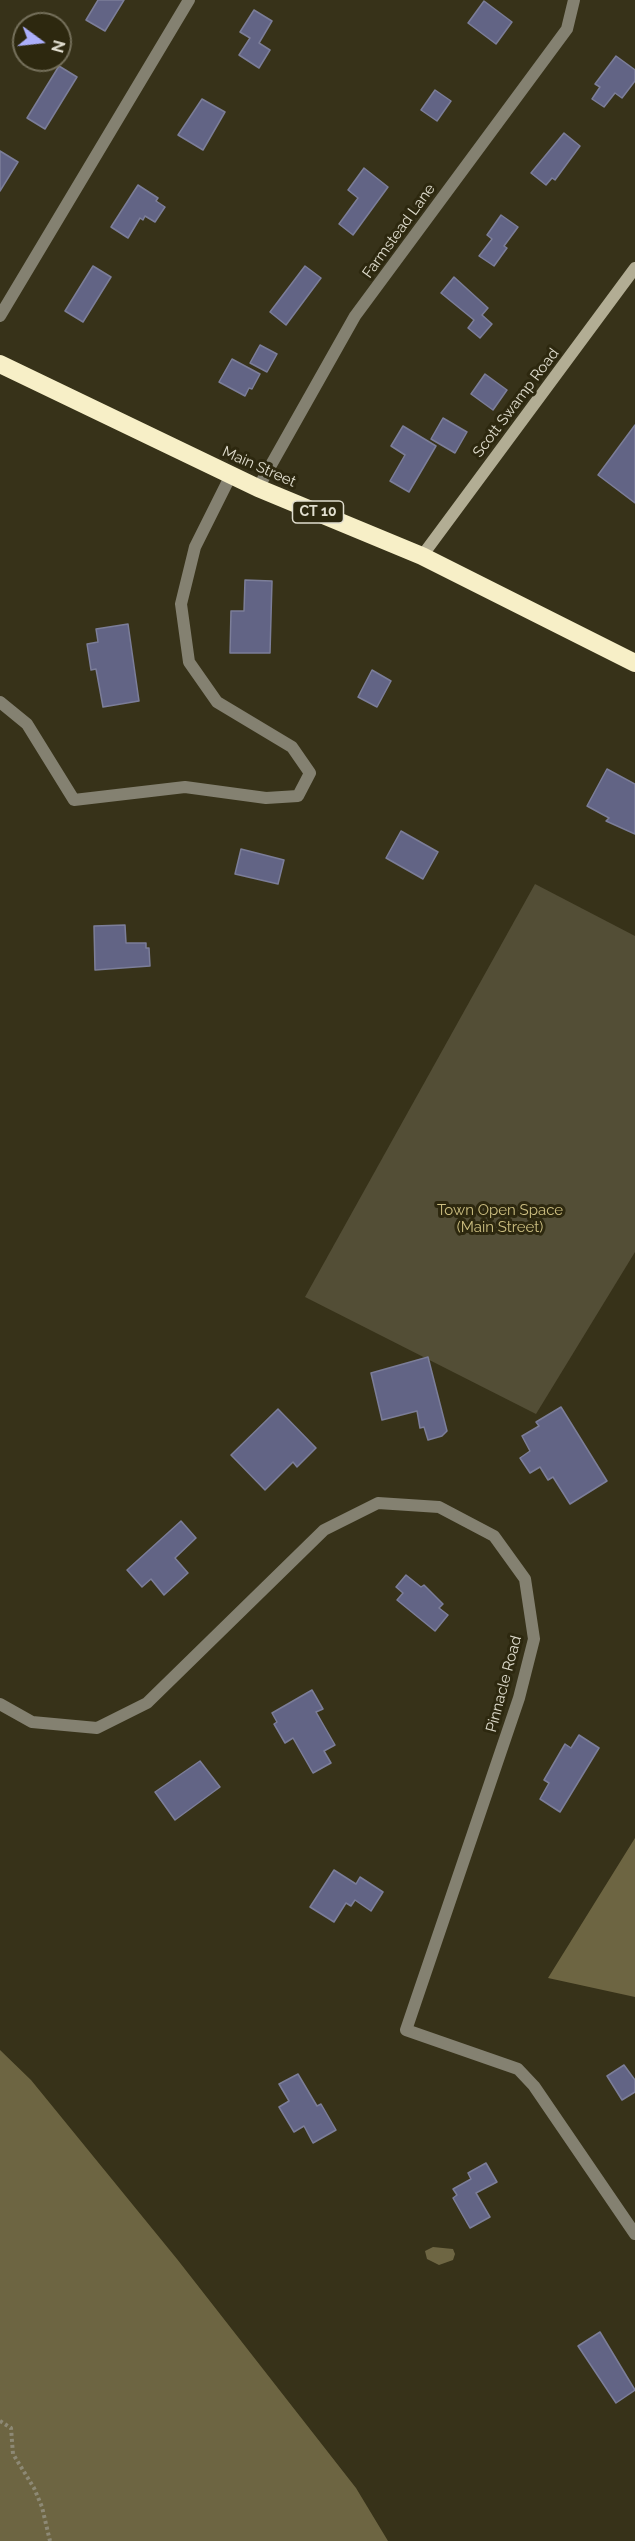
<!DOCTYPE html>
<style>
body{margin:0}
#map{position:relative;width:635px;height:2541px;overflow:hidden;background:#373219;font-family:Raleway,sans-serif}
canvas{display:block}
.north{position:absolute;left:12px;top:12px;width:60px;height:60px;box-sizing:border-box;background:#2d280f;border:2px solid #75705b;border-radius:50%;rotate:105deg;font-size:16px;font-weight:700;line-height:24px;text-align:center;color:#e0ddce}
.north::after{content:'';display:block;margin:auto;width:21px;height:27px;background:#acaffb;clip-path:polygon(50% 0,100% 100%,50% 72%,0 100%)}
</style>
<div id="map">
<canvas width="635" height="2541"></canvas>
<div class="north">N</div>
</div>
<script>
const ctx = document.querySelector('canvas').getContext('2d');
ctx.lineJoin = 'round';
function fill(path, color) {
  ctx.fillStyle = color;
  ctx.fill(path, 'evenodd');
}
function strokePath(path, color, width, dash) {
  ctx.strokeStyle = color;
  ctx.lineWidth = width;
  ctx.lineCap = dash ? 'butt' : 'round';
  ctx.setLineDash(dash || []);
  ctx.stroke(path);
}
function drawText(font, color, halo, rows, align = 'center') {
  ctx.font = font + ' Raleway,sans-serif';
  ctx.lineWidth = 6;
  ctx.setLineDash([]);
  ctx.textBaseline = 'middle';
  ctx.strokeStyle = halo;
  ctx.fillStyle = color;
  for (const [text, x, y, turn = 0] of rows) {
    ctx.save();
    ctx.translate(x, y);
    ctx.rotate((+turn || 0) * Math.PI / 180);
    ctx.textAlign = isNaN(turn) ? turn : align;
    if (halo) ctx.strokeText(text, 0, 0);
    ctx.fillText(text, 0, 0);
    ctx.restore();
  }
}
const green = new Path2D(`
 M535,884L635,936V1252L536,1414L305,1297Z`);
const forest = new Path2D(`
 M635,1838V1997L548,1978Z
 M0,2050L31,2080L177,2259L356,2488L388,2541H0Z`);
const water = new Path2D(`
 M433,2247L453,2249L455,2254L453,2260L439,2265L427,2259L425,2251Z`);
const building = new Path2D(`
 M98,0H124L105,31L86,20Z
 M484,1L512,22L496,44L468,23Z
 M254,10L272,21L259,43L270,50L259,68L239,55L250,38L240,32Z
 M616,56L635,70V81L622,98L615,93L604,107L592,99L600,87L595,84Z
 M59,66L77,77L45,129L27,118Z
 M435,90L451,101L437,121L421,110Z
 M202,99L225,112L203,150L178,135Z
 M564,133L580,146L555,180L552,178L546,185L531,173Z
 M0,151L18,162L0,191Z
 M364,168L388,187L353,235L339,224L358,198L348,190Z
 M138,185L158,198L156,201L165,207L155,222L145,216L143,220L140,218L128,238L111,227Z
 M501,215L518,227L504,246L507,248L494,266L479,256L492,239L487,235Z
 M93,266L111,277L83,322L65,311Z
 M305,266L321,278L286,325L270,312Z
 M454,277L488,308L482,315L492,324L480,338L468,328L474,320L441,293Z
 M260,345L277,354L267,372L250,363Z
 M232,359L260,374L252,389L249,388L245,396L219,382Z
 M485,374L507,390L493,410L471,394Z
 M443,418L467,432L455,453L431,439Z
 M635,425V503L598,475Z
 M403,426L436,446L409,492L390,481L405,455L391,446Z
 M245,580L272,581L270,653H230L231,611H244Z
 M128,624L139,701L103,707L96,669L91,670L87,644L98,642L96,629Z
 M372,670L391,681L377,707L358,697Z
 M607,769L635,784V834L606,821L609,818L587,806Z
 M401,831L438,852L423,879L386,858Z
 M241,849L284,860L278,884L235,874Z
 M125,925L126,943H146V948H149L150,966L95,970L94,926Z
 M428,1357L447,1431L442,1436L428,1440L424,1427L420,1428L417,1411L382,1420L371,1373Z
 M561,1407L607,1481L570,1504L553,1477L548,1480L540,1467L530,1473L520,1458L530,1451L522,1436L539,1426L536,1422Z
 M278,1409L316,1448L297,1467L293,1462L265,1490L231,1455Z
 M181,1521L196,1538L175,1558L188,1573L164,1595L151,1579L142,1587L127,1570Z
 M406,1575L421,1587L424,1585L443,1604L439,1608L448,1615L435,1631L397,1600L403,1593L396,1587Z
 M312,1690L323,1709L316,1712L335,1745L324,1751L331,1763L313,1773L293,1738L285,1743L274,1724L277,1722L272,1713Z
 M579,1735L599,1748L560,1812L540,1799L549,1783L544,1780L565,1744L571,1748Z
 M200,1761L220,1787L175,1820L155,1792Z
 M334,1870L356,1884L360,1877L383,1892L371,1911L355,1900L351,1906L346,1903L334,1922L310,1907Z
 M624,2065L635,2080V2092L622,2100L607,2076Z
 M298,2074L317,2106L321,2104L336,2130L313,2143L304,2126L294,2132L279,2107L289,2101L279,2084Z
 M486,2163L497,2182L476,2193L490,2217L470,2228L453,2198L457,2195L453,2189L471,2179L468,2173Z
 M600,2332L635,2390L616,2403L578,2346Z`);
const path = new Path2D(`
 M0,2421L11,2428L13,2454L34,2488L42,2507L50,2541`);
const street = new Path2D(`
 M0,316L189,0
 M258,488L355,316L567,29L574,0
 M0,702L27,724L74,800L185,787L266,798L298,796L310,773L292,747L217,702L189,662L181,604L195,547L231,475
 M0,1704L32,1722L97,1728L147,1703L324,1530L378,1503L439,1507L494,1536L525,1579L534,1639L519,1698L406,2030L518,2069L534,2086L635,2234`);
const secondary = new Path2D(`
 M422,556L635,268`);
const highway = new Path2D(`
 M0,364L258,488L422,556L635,663`);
const shields = [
 [318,512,51]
];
const shieldNames = [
 ["CT 10",318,512]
];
const streetNames = [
 ["Farmstead Lane",399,231,-54],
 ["Scott Swamp Road",516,403,-53],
 ["Main Street",259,467,24],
 ["Pinnacle Road",504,1684,-75]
];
const parkNames = [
 ["Town Open Space",500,1210],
 ["(Main Street)",500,1227]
];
fill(green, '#534e36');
fill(forest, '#6d6542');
fill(water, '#6e6643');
fill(building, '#626485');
strokePath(building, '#7c7e99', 1.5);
strokePath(path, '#8d8975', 4, [3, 3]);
strokePath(street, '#848171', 12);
strokePath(secondary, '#b2ad94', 12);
strokePath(highway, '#f7efc7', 18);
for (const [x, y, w] of shields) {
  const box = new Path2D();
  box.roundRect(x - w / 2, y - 11, w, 22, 4.5);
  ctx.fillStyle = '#2d280f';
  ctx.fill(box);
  strokePath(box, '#e0ddce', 1.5);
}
drawText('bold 14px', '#e0ddce', null, shieldNames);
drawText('15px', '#e0ddce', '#2d280f', streetNames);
drawText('15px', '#cdbf81', '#2d280f', parkNames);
</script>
